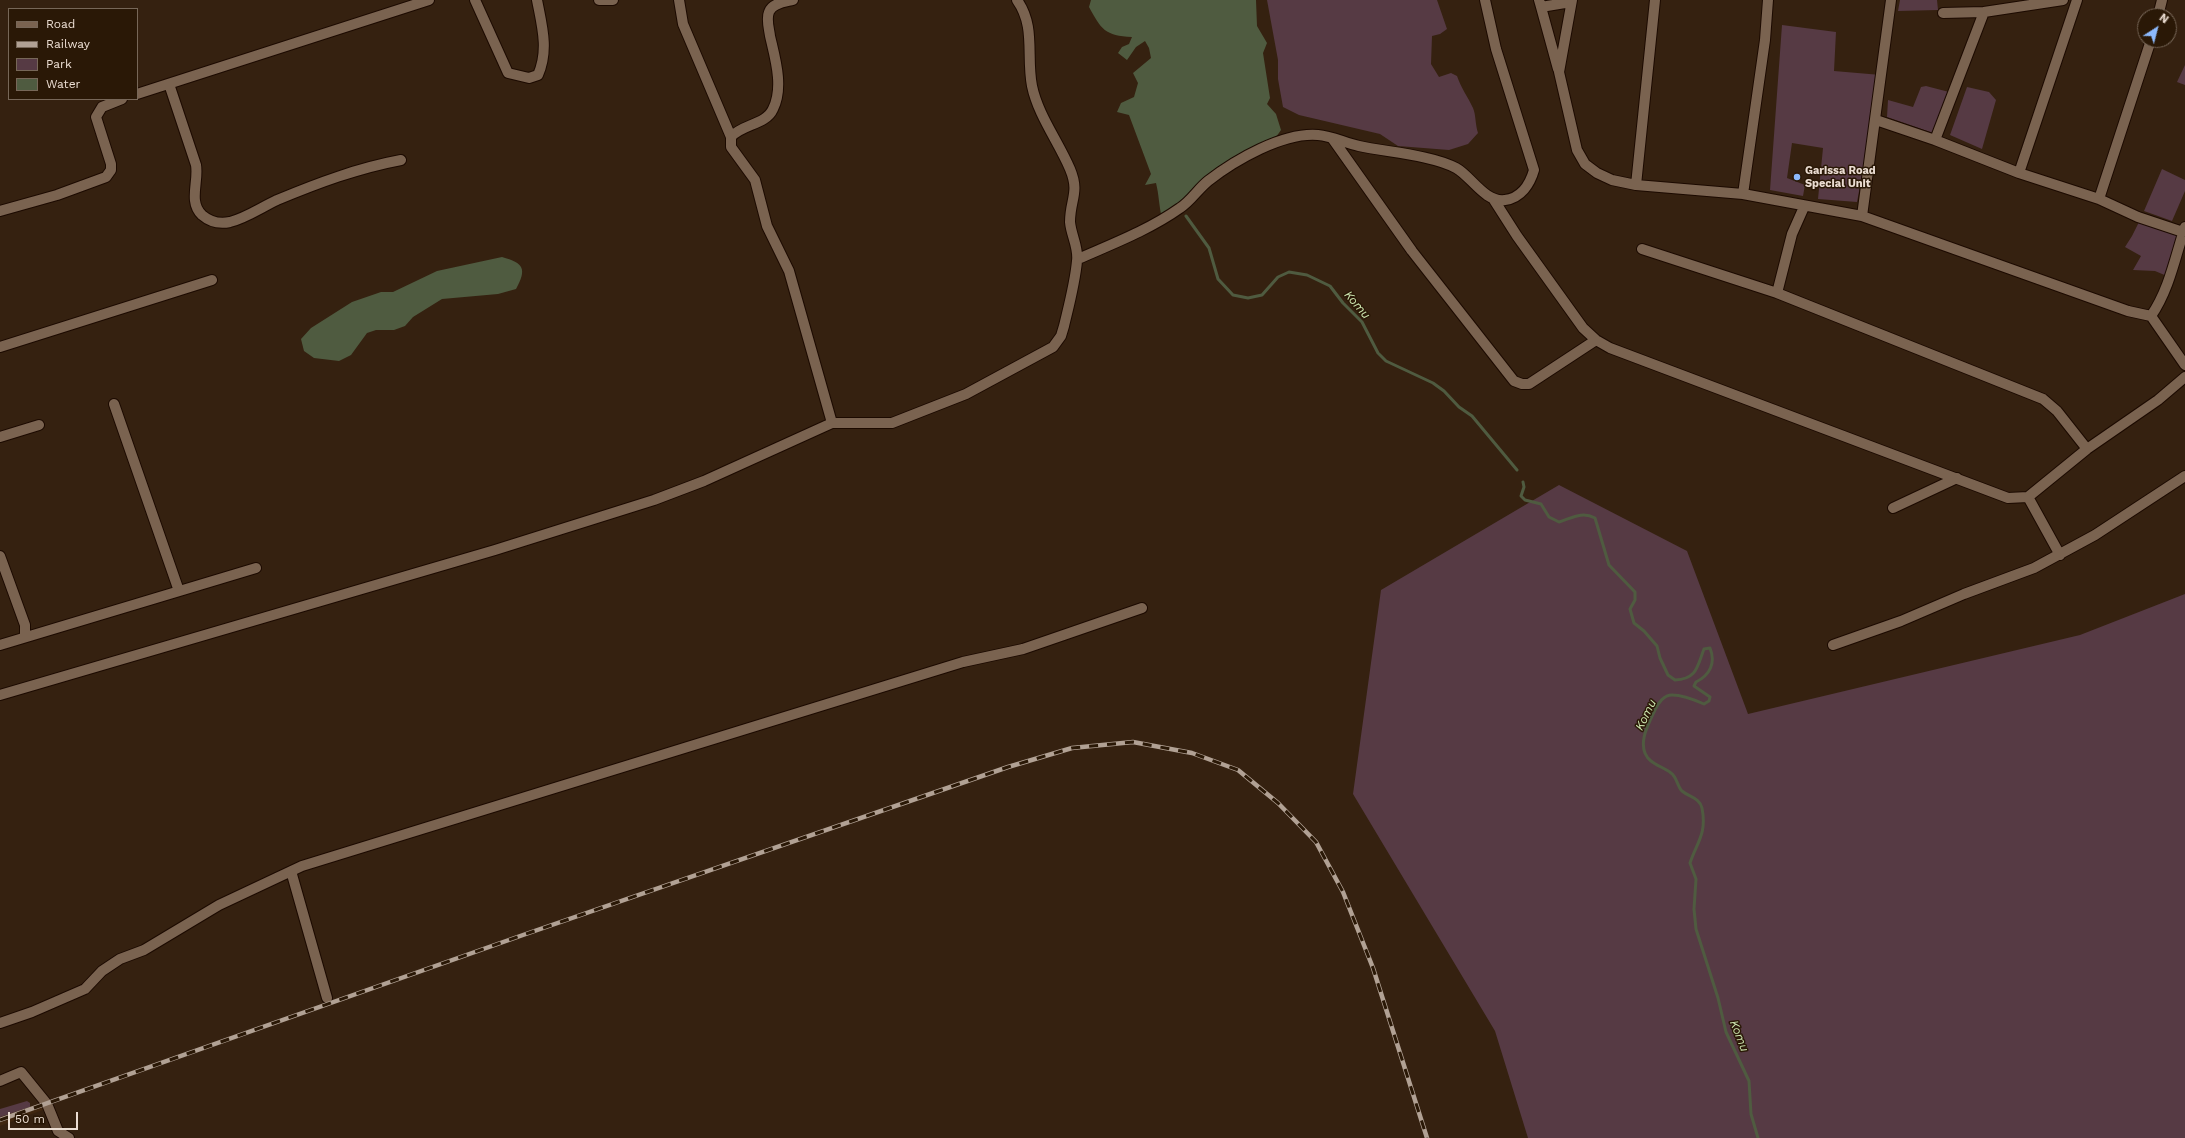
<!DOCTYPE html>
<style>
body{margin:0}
#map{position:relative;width:2185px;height:1138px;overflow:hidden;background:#352110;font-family:"Work Sans",sans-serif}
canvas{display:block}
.legend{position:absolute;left:8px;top:8px;width:130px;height:92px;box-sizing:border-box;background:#2a1806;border:1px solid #776758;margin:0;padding:5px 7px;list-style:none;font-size:12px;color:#ebddd2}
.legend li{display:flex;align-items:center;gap:8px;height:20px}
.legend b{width:20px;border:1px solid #776758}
.north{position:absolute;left:2137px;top:8px;width:40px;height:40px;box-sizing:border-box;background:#2a1806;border:1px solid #776758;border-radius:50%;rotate:36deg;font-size:11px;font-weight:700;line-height:16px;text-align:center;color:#ebddd2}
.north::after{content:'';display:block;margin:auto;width:14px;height:18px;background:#8cb9fc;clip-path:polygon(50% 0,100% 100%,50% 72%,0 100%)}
.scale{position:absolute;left:8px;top:1112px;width:70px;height:18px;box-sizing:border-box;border:2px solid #ebddd2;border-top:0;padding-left:5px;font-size:12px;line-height:14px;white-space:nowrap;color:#ebddd2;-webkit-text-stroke:3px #2a1806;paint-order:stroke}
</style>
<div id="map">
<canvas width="2185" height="1138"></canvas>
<ul class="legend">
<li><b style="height:5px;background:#7a6350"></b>Road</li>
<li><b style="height:5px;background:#b1a194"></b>Railway</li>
<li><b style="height:11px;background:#563a44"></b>Park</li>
<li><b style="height:11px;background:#4f5b40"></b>Water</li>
</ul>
<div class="north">N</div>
<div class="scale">50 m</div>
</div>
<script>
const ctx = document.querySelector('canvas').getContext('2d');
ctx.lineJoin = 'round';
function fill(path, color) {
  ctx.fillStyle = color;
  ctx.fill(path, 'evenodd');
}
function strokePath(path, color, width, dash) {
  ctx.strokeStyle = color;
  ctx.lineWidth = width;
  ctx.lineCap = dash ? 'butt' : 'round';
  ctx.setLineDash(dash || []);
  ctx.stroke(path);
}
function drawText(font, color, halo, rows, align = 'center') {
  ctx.font = font + ' "Work Sans",sans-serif';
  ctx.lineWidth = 3;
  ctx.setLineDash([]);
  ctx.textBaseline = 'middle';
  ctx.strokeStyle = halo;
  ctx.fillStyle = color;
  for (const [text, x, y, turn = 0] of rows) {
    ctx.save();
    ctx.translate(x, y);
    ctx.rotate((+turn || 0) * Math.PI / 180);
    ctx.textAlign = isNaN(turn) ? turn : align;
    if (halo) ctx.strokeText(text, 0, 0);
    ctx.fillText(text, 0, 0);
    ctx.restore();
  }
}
const built = new Path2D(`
 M41,1103L48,1108L0,1126V1117Z`);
const green = new Path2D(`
 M1267,0H1437L1447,29L1440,34L1432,36L1431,64L1439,77L1451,73L1457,76C1461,88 1468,97 1473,108C1476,115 1475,124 1478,133L1468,144L1449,150L1398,146L1380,134L1299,115L1283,107L1278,79V60Z
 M1900,0H1937L1938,10L1898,11Z
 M1782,25L1836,32L1834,71L1881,75L1857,202L1818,199L1823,148L1792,143L1787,178L1805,185L1803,196L1770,190Z
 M2185,65V85L2177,82Z
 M1926,86L1949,92L1939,135L1887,117L1888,100L1913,107L1921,87Z
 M1967,87L1989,92L1996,100L1982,149L1950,135Z
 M2162,169L2185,180V191L2172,221L2144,211Z
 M2139,222L2183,235L2174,279L2155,271L2133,270L2141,256L2125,247L2132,236Z
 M1559,485L1687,551L1748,714L2080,635L2185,594V1138H1528L1495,1031L1353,794L1381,590Z
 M27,1101L30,1103V1107L0,1117V1109Z`);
const water = new Path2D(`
 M1091,0H1256L1257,26L1267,43L1263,53L1270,98L1267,104L1276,114L1281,130C1269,149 1256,147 1237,155C1219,164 1207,184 1192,197C1183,206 1172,212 1162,219C1159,206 1159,195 1156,183L1145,185L1151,174L1129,115L1117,112L1121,103L1134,97L1138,83L1133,73L1151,58L1149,48L1145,41L1136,47L1127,60L1118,53L1122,47L1129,44L1132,37C1105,36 1101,29 1089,7Z
 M502,257C524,263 527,269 516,289L498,294L442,299L413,317L405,326L394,330H376L367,333L351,355L339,361L314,358L304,351L301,339L311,328L352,302L381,292H393L437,271Z`);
const stream = new Path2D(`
 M1186,216L1209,248L1218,279L1233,295L1248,298L1262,295L1278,277L1289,272L1307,275L1330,286L1343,303L1362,322L1378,353L1386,361L1433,383L1444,391L1459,407L1472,416L1517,470
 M1523,482L1524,487L1521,496L1525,500L1541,504L1549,517L1559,522C1572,518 1582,511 1595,518L1609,565L1635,592V600L1630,609L1634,623L1644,631L1657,646L1660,658L1668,675L1675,680C1697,679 1697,667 1704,649L1710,648C1716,663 1710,675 1696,682L1694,686L1710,697L1709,701L1704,704C1695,700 1682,695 1672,695C1664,695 1658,703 1655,710C1648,724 1635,748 1651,761C1657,766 1665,768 1671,773C1677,777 1677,786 1682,791C1689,797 1700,798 1702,808C1707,834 1697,842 1690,863L1696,879L1694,909L1696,929L1718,998L1726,1032L1749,1081L1751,1114L1758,1138`);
const minor = new Path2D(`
 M475,0L508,73L529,78L538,75C549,50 542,26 537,0
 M599,0H613
 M679,0L683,24L731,137
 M793,0C785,2 772,3 769,12C766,19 769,28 770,36C775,58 784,87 773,109C766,125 742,124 731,137V147L755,180L767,226L789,271L832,423
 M1539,0L1541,7L1571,2
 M1572,0L1559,72L1577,150L1585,164L1597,173L1612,180L1636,185L1743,194L1862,216L2128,311L2151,316L2185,365
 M1541,7L1558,69
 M1943,13L1984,12
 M2158,16L2162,0
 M2151,40L2099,199L2138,217L2183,232
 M169,84L196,165C199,181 188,202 202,215C210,222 220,224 230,222C246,218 262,207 277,200C318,183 358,168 401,160
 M137,94L429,0
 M1876,120L1935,140L2019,173L2077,0
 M1332,138L1412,251L1514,381L1522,384H1529L1596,340
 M1935,140L1984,12L2063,0
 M2019,173L2099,199
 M1636,185L1655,0
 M1743,194L1765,40L1768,0
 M1494,200L1517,236L1583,328L1596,340L1610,348L2008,498L2028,497L2087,449L2158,400L2185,377
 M1804,207L1792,234L1777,293L2043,399L2057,411L2087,449
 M0,211L57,195L106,177L111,170V164L96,117L102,107L122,99
 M1862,216L1891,0
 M1642,249L1777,293
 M1078,259C1112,244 1149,230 1180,208C1191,201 1198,189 1208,181C1235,160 1283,132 1318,135C1332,136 1345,143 1359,146C1386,152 1432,155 1456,168C1471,176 1485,203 1505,200C1521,198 1530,184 1534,170L1496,49L1485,0
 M2151,316C2169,290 2175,258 2185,227
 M0,347L212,280
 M114,404L179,591
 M0,437L39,425
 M2028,497L2060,555
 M1893,508L1957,478
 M0,556L25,625V637
 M0,645L256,568
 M1833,645L1901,621L1964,594L2034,568L2095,535L2185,476
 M0,695L495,550L654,500L704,481L832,423H892L966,394L1053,347L1061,336L1064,326C1069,305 1075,283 1077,261C1079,248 1071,235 1070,222C1070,199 1080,193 1070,169C1058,141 1038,115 1032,86C1026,55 1036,27 1017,0
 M291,871L327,998
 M0,1023L32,1012L85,989L102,971L120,959L144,950L219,905L302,866L963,662L1023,649L1142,608
 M0,1081L21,1072L47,1104L58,1131L69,1138`);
const rail = new Path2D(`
 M0,1120L523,935L1008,767L1072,748L1133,742L1192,753L1238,770L1278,803L1316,842L1343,892L1373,968L1427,1138`);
const markers = [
 [1797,177,4,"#8cb9fc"]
];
const poiNames = [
 ["Garissa Road",1805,171],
 ["Special Unit",1805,184]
];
const waterNames = [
 ["Komu",1357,305,49],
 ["Komu",1646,715,-64],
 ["Komu",1739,1036,69]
];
fill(built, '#3f260f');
fill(green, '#563a44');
fill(water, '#4f5b40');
strokePath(stream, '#4f5b40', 3);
strokePath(minor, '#1c0a00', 12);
strokePath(minor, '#7a6350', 10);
strokePath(rail, '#b1a194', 4.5);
strokePath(rail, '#2a1806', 3, [9]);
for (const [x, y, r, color] of markers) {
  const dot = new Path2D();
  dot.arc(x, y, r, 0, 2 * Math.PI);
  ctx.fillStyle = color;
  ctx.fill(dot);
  strokePath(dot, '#2a1806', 1.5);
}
drawText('bold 11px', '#ebddd2', '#2a1806', poiNames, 'left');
drawText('italic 12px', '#cee7b1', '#2a1806', waterNames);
</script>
